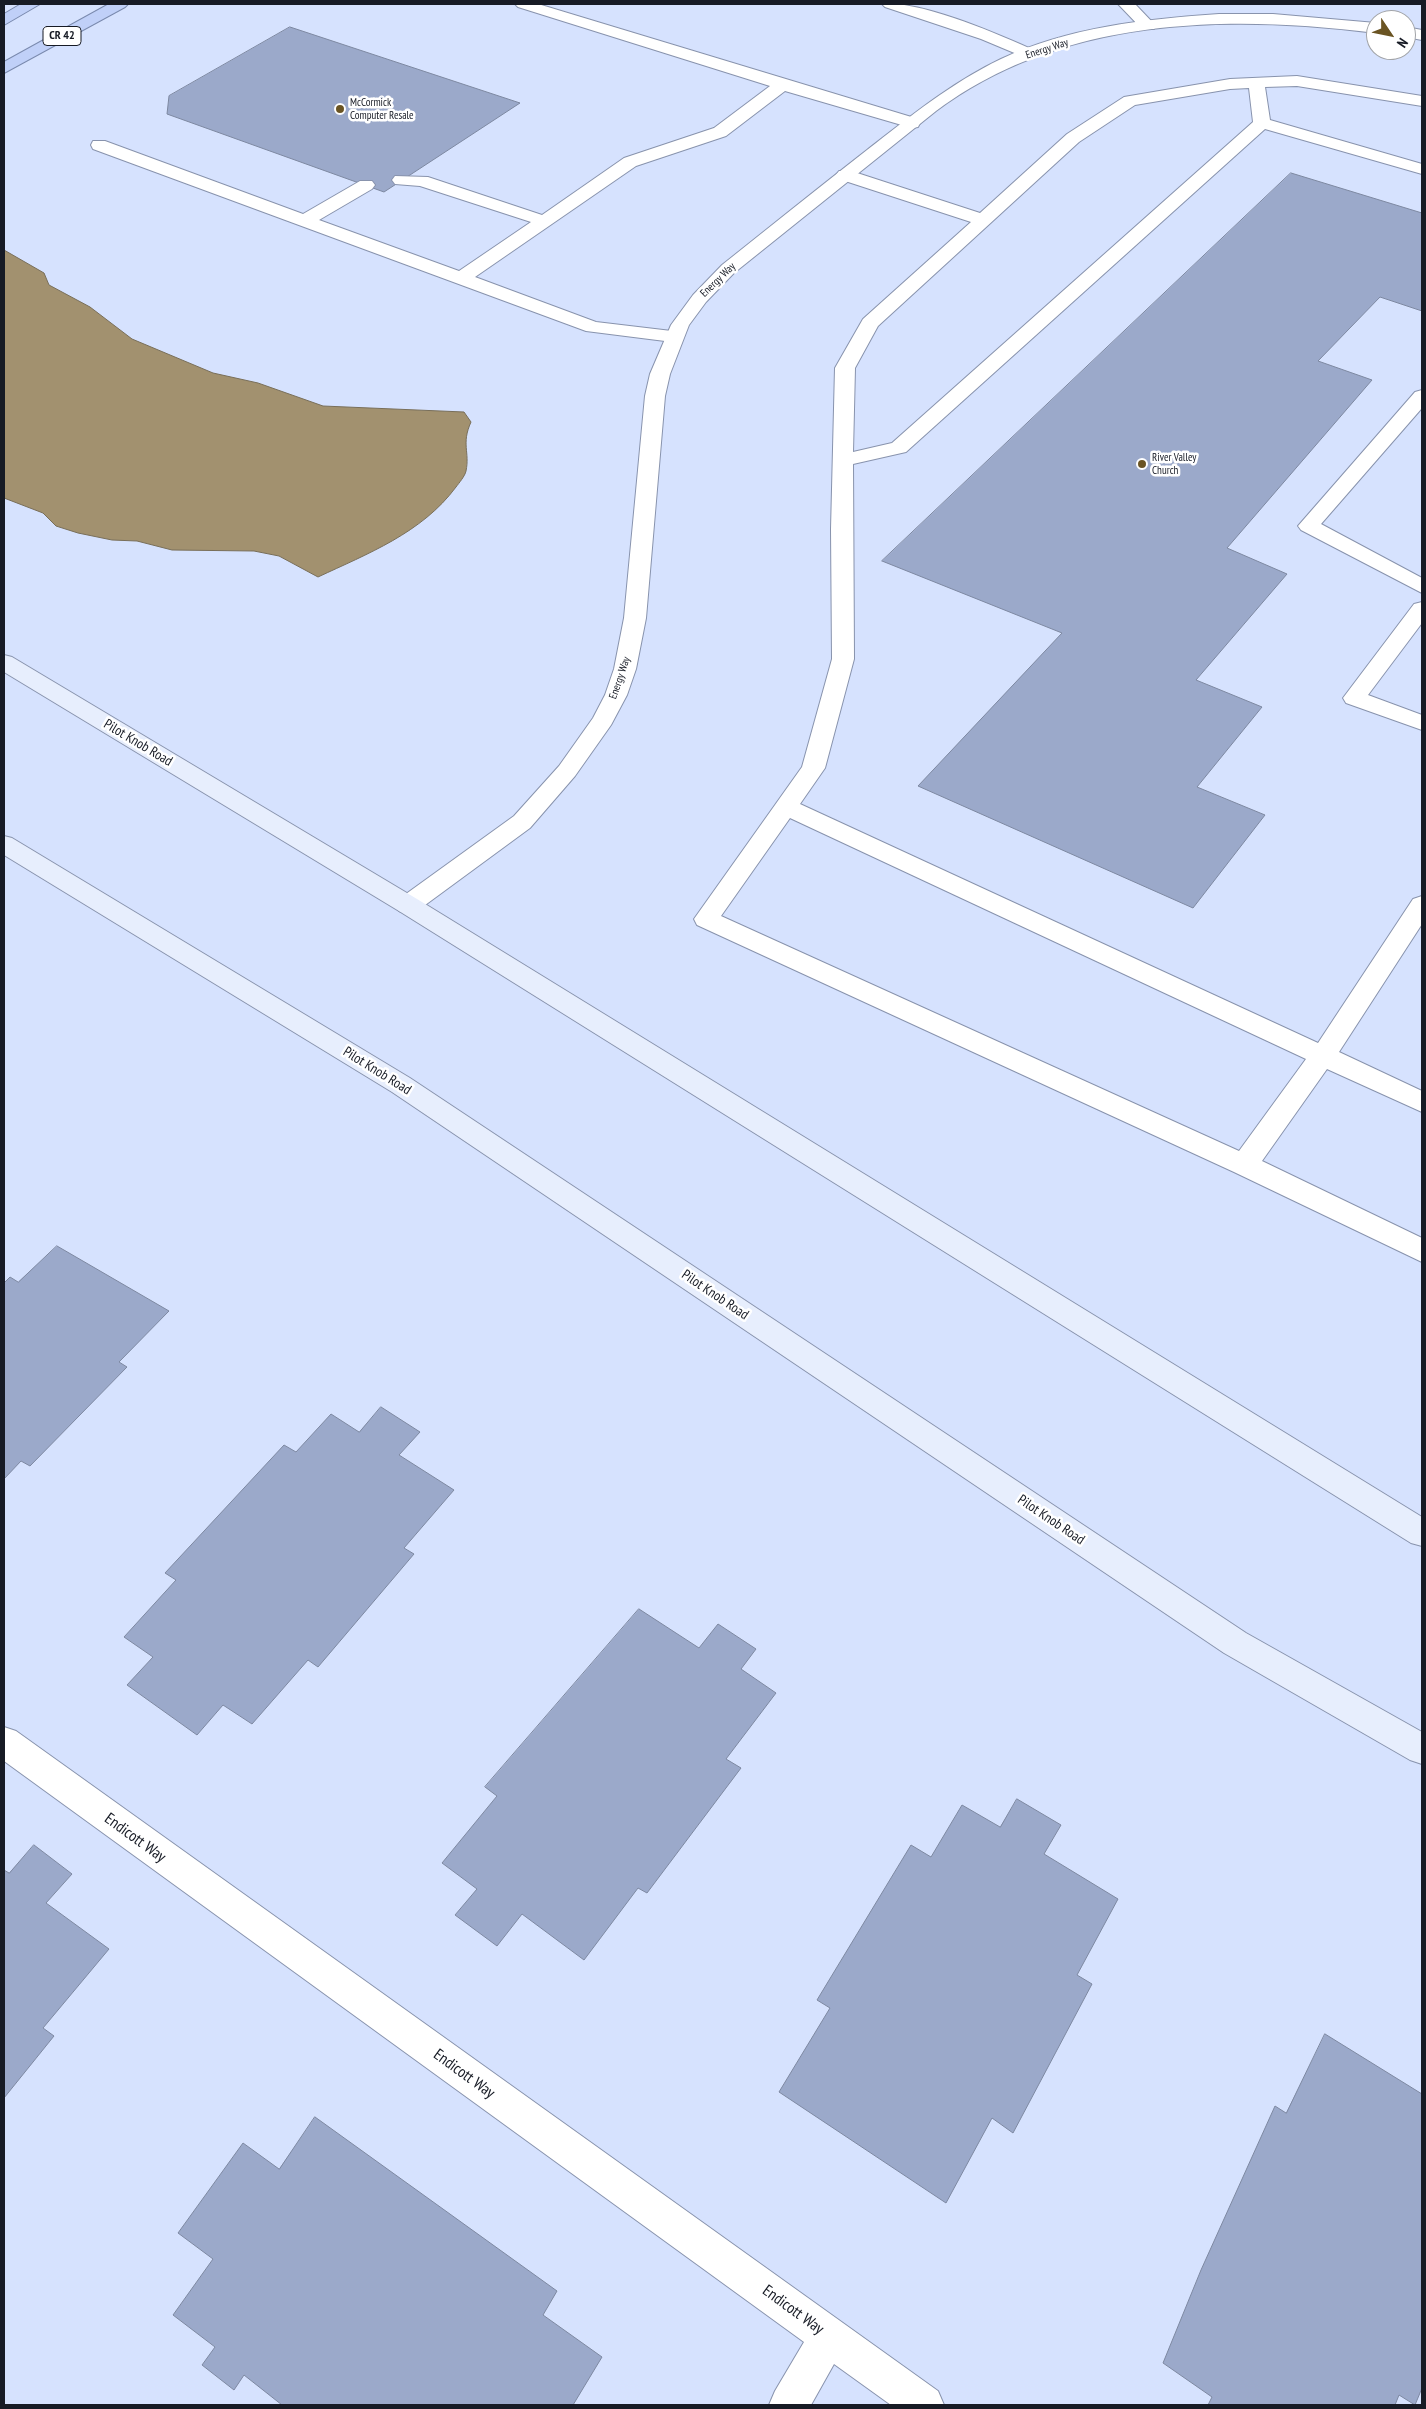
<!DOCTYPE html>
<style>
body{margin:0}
#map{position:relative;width:1426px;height:2409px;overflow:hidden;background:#d6e2fe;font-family:"PT Sans Narrow",sans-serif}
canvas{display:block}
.frame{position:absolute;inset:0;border:5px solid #171b25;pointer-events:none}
.north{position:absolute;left:1366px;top:10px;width:50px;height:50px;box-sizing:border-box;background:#fff;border:1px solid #a2a4a8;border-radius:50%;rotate:124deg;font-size:14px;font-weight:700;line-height:20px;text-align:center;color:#171b25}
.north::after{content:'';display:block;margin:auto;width:18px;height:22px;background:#6a5423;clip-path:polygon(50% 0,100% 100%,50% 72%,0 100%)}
</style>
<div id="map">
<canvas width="1426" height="2409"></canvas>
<div class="frame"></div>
<div class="north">N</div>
</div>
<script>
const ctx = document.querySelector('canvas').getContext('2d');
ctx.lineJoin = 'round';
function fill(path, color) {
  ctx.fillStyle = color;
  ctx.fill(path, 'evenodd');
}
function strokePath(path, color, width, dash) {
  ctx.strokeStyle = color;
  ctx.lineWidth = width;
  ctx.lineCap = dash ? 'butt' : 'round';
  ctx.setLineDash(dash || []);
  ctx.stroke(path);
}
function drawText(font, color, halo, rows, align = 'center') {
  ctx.font = font + ' "PT Sans Narrow",sans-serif';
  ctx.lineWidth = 5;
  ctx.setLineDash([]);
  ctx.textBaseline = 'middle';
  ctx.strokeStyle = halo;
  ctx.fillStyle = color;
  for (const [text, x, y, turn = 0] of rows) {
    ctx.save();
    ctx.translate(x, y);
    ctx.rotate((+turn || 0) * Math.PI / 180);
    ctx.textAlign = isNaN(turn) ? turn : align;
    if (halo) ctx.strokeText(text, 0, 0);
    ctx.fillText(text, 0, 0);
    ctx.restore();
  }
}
const water = new Path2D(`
 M4,250L44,273L49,285L90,307L132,339L213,373L258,383L323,406L464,412L471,422C461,444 470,452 466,471C465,476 459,483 456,487C422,533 367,554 318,577L279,556L254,551L172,550L137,541L112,540L78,533L56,526L43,513L4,498Z`);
const building = new Path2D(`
 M290,27L520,103L384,192L167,114L169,96Z
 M1291,173L1422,213V311L1380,297L1318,361L1372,380L1227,548L1287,574L1196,680L1262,707L1197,787L1265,815L1193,908L918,786L1062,633L882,561Z
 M57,1246L169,1311L119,1362L127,1367L30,1466L21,1461L4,1479V1283L10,1277L18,1282Z
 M381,1407L420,1432L399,1455L454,1490L404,1548L414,1554L318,1667L308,1660L252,1724L223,1705L197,1735L127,1685L153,1657L124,1637L176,1580L165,1573L284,1445L296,1452L331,1414L359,1432Z
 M639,1609L699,1648L718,1624L756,1649L741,1669L776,1693L726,1759L741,1768L647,1893L638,1888L584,1960L522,1914L497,1946L455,1915L477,1889L442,1863L497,1796L485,1787Z
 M1017,1799L1061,1825L1044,1854L1118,1899L1077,1975L1092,1984L1013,2133L992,2118L946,2203L779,2092L830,2008L817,2000L911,1845L931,1857L962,1805L1000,1827Z
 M34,1845L72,1874L46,1903L109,1949L43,2028L54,2036L4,2098V1870L9,1873Z
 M1325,2034L1422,2094V2388L1415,2405L1399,2395L1395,2405H1208L1212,2397L1163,2363L1201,2270L1275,2106L1286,2113Z
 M315,2117L557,2291L543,2315L602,2357L573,2405H282L244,2375L234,2390L202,2365L215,2347L173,2315L213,2259L178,2233L243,2143L279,2169Z`);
const service = new Path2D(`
 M515,4H538L918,119L920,123L918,127L912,128L785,91L726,136L636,166L475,277L596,322L680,332L682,336L680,340L673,342L586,331L93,149L91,145L93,141H105L303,214L360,181H372L375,185L372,189L319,220L459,271L531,222L420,186L395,184L392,180L395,176L428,177L542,215L624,158L714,128L770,86L518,7Z
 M882,4C923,1 997,34 1036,51L1038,54L1030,59L1024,57L981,39L885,7Z
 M1118,4H1135L1156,26L1154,29H1142Z
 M1297,76L1422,96V106L1297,86L1265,87L1270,120L1422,164V174L1265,129L906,452L853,464L854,659L825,768L800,804L1318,1043L1413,899L1422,896V924L1339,1052L1422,1091V1112L1327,1069L1262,1161L1422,1238V1262L1234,1172L697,925L694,919L802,767L832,659L831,529L835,368L863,319L971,222L839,179L836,175L839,171H851L980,213L1067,134L1124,97L1230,79ZM1249,88L1253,122L892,443L853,452L855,368L878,326L1079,142L1135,105L1230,89ZM790,818L1306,1059L1239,1151L721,916Z
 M1422,390V408L1321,524L1422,578V593L1301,530L1298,526L1415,392Z
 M1422,602V623L1368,695L1422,715V730L1346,703L1343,698L1414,604Z`);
const minor = new Path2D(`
 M1219,14H1273L1376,23V33C1226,14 1062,17 936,111L734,273L706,302L689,325L670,374L665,396L646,618L636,669L627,695L611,725L575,776L530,828L417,911L408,914L399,911L396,905L399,899L514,816L559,766L593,718L605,695L614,669L624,618L645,396L650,374L671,325L693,295L722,265C770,227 818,188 867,150C911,116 951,83 1001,59C1068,27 1146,19 1219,14Z
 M1406,27L1422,30V40L1406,37Z
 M4,1727L16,1731L938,2391L944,2405H891L834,2364L811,2405H769L775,2391L804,2342L4,1761Z`);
const secondary = new Path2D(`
 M4,655L12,657L417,899L1422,1517V1546L1411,1543L399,911L4,672Z
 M4,836L12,838L410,1078L1246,1633L1422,1732V1764L1410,1760L1224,1653L392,1092L4,855Z`);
const trunk = new Path2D(`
 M21,4H40L4,25V14Z
 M109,4H128L125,7L4,73V62Z`);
const markers = [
 [340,109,5,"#6a5423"],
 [1142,464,5,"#6a5423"]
];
const farStreetnames = [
 ["Energy Way",1047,49,-18],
 ["Energy Way",718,280,-44],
 ["Energy Way",620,678,-71]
];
const farPoinames = [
 ["McCormick",350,103],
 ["Computer Resale",350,116],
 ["River Valley",1152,458],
 ["Church",1152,471]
];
const shields = [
 [62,36,38]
];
const shieldNames = [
 ["CR 42",62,36]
];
const streetNames = [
 ["Pilot Knob Road",138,743,31],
 ["Pilot Knob Road",377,1071,32],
 ["Pilot Knob Road",715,1295,34],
 ["Pilot Knob Road",1051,1520,34]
];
const nearStreetnames = [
 ["Endicott Way",135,1838,36],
 ["Endicott Way",464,2074,36],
 ["Endicott Way",793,2310,36]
];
fill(water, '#a2916f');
strokePath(water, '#786e59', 1);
fill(building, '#9ba9ca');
strokePath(building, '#7d88a1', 1);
strokePath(service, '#8893ad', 2);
strokePath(minor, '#8893ad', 2);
strokePath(secondary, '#8893ad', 2);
strokePath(trunk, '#7a8aae', 2);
fill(service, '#fff');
fill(minor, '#fff');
fill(secondary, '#e7eefd');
fill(trunk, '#c0d0f8');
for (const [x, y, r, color] of markers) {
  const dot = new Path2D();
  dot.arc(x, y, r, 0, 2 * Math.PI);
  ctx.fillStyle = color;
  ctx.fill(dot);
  strokePath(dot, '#fff', 2);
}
drawText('11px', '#171b25', '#fff', farStreetnames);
drawText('11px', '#171b25', '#fff', farPoinames, 'left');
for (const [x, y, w] of shields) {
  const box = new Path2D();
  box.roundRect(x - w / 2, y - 9.5, w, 19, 4);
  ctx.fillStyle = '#fff';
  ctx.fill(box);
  strokePath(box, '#171b25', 1);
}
drawText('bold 12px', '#171b25', null, shieldNames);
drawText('14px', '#171b25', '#fff', streetNames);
drawText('16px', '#171b25', '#fff', nearStreetnames);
</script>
